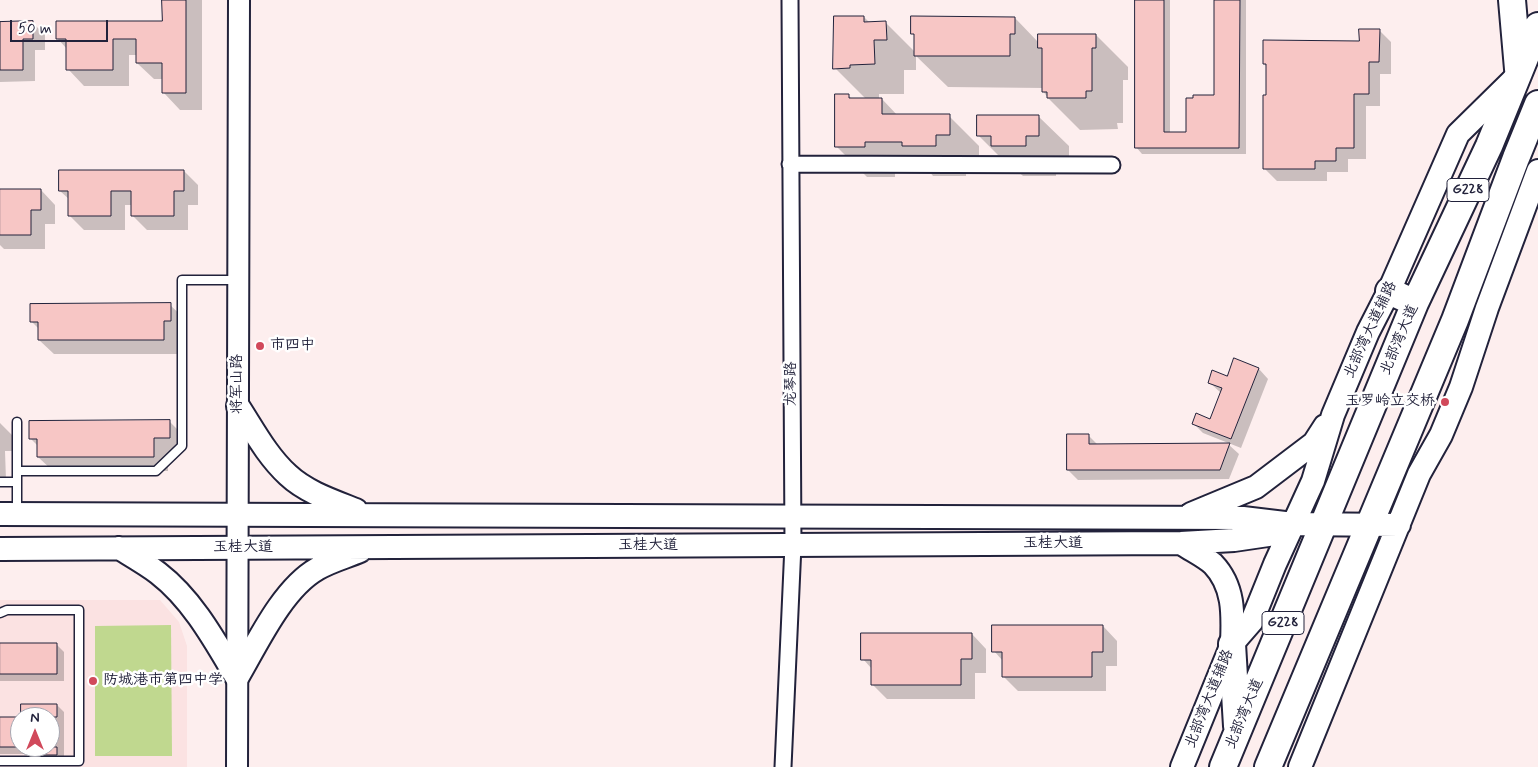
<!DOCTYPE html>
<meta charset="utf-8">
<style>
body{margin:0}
#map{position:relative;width:1538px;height:767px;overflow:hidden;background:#fdeeee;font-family:Mynerve,sans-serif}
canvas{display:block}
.north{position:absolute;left:10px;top:707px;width:50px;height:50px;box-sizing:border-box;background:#fff;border:1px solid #a7a7b1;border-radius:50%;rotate:0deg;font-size:14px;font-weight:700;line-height:20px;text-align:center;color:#22223b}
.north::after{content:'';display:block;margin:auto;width:18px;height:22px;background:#d1495b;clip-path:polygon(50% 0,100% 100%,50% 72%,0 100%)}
.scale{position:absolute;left:10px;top:20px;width:98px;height:22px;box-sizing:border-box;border:2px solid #22223b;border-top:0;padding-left:6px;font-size:15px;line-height:18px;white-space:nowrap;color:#22223b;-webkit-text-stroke:4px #fff;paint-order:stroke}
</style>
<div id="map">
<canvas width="1538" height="767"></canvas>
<div class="north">N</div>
<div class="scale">50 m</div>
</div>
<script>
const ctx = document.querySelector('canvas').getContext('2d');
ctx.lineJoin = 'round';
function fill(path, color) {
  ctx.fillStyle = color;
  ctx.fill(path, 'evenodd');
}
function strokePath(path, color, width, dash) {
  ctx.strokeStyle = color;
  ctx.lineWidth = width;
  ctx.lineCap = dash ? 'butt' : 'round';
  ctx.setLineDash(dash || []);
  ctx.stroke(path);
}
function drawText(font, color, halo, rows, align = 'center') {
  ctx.font = font + ' Mynerve,"LXGW WenKai TC",sans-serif';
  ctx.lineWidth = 5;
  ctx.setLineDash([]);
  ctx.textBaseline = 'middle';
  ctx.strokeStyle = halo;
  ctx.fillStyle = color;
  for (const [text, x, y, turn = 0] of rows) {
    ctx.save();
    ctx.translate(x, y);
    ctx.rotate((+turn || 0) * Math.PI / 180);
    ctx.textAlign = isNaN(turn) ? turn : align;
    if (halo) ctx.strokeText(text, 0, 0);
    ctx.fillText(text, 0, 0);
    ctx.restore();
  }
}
const built = new Path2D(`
 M0,600H160L179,622L187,646V767H0ZM20,717H50V747H20Z`);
const green = new Path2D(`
 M171,625L172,756H95V626Z`);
const shadow = new Path2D(`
 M163,0H202V110H180L164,93V79H154L137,63V55H129V86H84L68,69L67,49L57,38L163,22Z
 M1136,0H1170V133H1187L1215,96V0H1246V154H1142L1136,147Z
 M864,17L870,23H886L915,52V36L912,33L1015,18L1039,43L1096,35L1128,67V80H1123V123H1117L1118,129L1080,130L1048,98L1043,91V88L948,87L916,56V70H904V94H879V99H882L898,116H949L979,146V165H966V176H933L929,171H895V177H867L837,147L848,95L852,99H866L835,68Z
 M0,23H33L45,35V50H35V81L0,82Z
 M1379,30L1391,42V74H1380V106H1366V159H1348V172H1327V181H1277L1265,169L1268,68L1264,64L1360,42Z
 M1038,116L1069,146V166H1056V176H1023L1012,166H1009L979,136Z
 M184,171L198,185V205H188V230H147L132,215V205H125V230H84L70,216V200L60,191Z
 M41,190L55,205V224H45V249H4L0,245V191Z
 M170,305L185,319V335H178V354H54L39,340V329L31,321Z
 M1234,360L1259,369L1268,379L1241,448L1203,433L1193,423L1211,420L1221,393L1209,382L1228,377Z
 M169,421L184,436V452H168V471H53L38,457V446L30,438Z
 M0,423L12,435L13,451H5L6,480H0Z
 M1088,435L1098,445H1229L1239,454L1229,479L1078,480L1068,470Z
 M1103,626L1117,641V666H1106V691H1018L1003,676V661L994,651Z
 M972,634L986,649V673H975V699H887L872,684V669L863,659Z
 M0,644H56L64,652V681H0Z
 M57,705L64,712V762H36L28,754H0V719H20V747H50V717H22Z`);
const building = new Path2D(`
 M162,0H186V93H162V63H136V39H113V70H66V39H56V21H162Z
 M1135,0H1164V132H1186V98H1193V95H1214V0H1240L1239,148H1135Z
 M834,16H864V22L886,21L887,40H874L875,64L850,65V68L833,69Z
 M911,16L1015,17V34H1010V56H914V34H911Z
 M33,21V39H23V70H0V22Z
 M1359,29H1380L1379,62H1369V94H1354V148H1336V161H1315V169H1263V95H1266V64H1263V40L1359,41Z
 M1038,34H1096V48H1092V91H1086V98H1047V92H1042V48H1038Z
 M835,94H849V98H882V114H950V135H936V146H902V142H865V147H835Z
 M977,115H1039V136H1026V146H991V136H977Z
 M59,170H184V191H174V216H131V191H111V216H68V191H59Z
 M0,189H41V210H31V235H0Z
 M171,303V321H164V340H38V322H30V304Z
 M1234,358L1259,368L1231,439L1192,424L1196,413L1210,419L1222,388L1208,383L1212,370L1227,376Z
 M170,420V438H154V457H37V439H29V421Z
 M1067,434H1089V444L1230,443L1220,470H1067Z
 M992,625H1103V652H1092V677H1002V652H992Z
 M861,633H972V659H961V685H871V660H861Z
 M0,643H57V674H0Z
 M21,704H57V717H21Z
 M0,717H20V747H0Z
 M27,747H57V755H27Z`);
const service = new Path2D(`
 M17,471H156L182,446V280H236
 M0,482H17
 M17,512V422
 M0,613L7,610H79V761H0`);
const minor = new Path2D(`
 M790,164L1112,165
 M783,767L793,545L790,0`);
const tertiary = new Path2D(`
 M237,767L239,0`);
const secondary = new Path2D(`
 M238,406C253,429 267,456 288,475C306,492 333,501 356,510
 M0,514L1243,518L1293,524L1399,525
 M1191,514L1256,487L1314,443L1325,426
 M1181,543C1191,550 1204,556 1213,564C1235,587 1233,616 1232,644
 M119,548C132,556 146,564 158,573C193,600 215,641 237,678C257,644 282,589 317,569C330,561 346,557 360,551
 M0,549L1181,543L1234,540L1268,535L1290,526
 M1182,767L1232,644L1252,621L1275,564L1313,481L1333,415L1368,332L1389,291L1458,134L1516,77
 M1300,767L1419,474L1441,435L1461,387L1487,308L1538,171`);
const trunk = new Path2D(`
 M1512,0L1518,69
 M1389,291L1415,303
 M1232,644L1237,726
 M1223,767L1415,303L1489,146L1538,26
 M1268,767L1455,320L1516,158L1538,104`);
const markers = [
 [260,346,5,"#d1495b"],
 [1445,402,5,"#d1495b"],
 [93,681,5,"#d1495b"]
];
const shields = [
 [1468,190,42],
 [1283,623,42]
];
const shieldNames = [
 ["G228",1468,190],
 ["G228",1283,623]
];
const streetNames = [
 ["北部湾大道辅路",1371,330,-65],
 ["北部湾大道",1400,340,-67],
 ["将军山路",238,384,-90],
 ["龙琴路",792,384,-90],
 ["玉桂大道",1053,544],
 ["玉桂大道",648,546],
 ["玉桂大道",243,548],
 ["北部湾大道辅路",1210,699,-68],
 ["北部湾大道",1245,714,-67]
];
const poiNames = [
 ["市四中",270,346],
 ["玉罗岭立交桥",1435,402,"right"],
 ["防城港市第四中学",103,681]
];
fill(built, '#fbe2e2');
fill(green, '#c0d88f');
fill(shadow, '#0003');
fill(building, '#f7c6c5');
strokePath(building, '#22223b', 1);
strokePath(service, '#22223b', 11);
strokePath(minor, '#22223b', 19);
strokePath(tertiary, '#22223b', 24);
strokePath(secondary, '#22223b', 26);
strokePath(trunk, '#22223b', 30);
strokePath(service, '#fff', 8);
strokePath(minor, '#fff', 15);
strokePath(tertiary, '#fff', 20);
strokePath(secondary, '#fff', 22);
strokePath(trunk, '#fff', 26);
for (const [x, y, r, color] of markers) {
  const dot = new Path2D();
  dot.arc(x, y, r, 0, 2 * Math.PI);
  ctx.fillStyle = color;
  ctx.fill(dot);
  strokePath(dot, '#fff', 2);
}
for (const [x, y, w] of shields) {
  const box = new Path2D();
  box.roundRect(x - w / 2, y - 11.5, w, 23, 4);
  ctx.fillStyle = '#fff';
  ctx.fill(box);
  strokePath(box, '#22223b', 1);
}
drawText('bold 14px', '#22223b', null, shieldNames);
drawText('15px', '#22223b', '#fff', streetNames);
drawText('15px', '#22223b', '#fff', poiNames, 'left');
</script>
